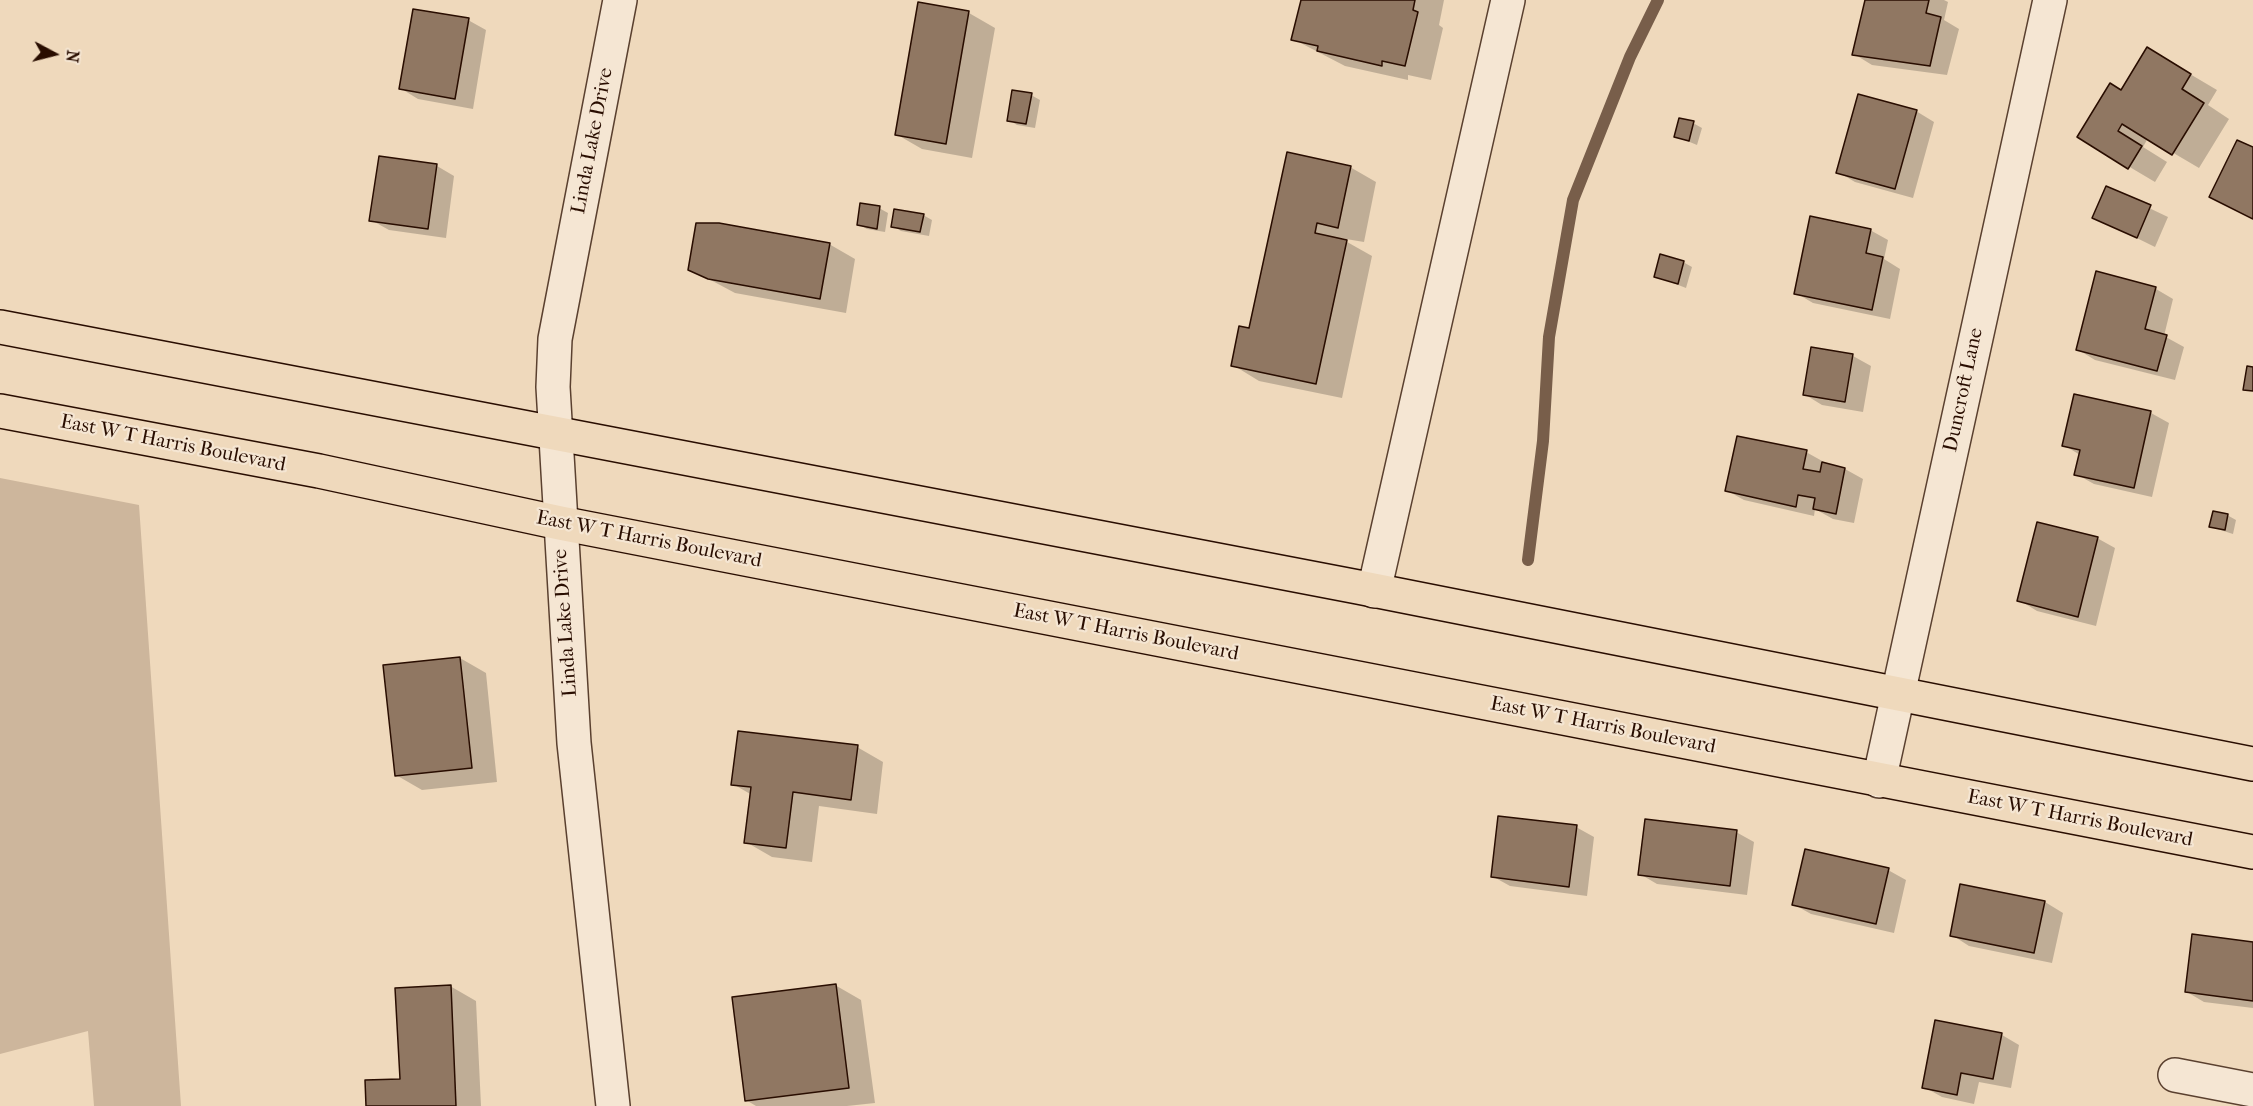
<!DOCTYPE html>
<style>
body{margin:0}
#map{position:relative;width:2253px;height:1106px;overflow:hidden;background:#efd9bc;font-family:"IM FELL French Canon",serif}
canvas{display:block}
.north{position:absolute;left:24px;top:24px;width:60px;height:60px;-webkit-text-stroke:4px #f5e6d3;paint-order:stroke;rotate:97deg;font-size:16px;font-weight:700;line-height:24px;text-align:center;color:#290d00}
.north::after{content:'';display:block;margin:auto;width:21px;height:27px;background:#290d00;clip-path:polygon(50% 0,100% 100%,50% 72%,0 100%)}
</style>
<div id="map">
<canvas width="2253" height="1106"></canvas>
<div class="north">N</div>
</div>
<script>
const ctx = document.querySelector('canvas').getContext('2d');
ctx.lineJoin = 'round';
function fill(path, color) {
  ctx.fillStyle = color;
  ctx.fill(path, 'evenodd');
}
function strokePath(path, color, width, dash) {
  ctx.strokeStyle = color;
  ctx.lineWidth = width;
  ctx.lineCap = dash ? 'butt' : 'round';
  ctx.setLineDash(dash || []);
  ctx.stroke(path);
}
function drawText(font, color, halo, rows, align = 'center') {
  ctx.font = font + ' "IM FELL French Canon",serif';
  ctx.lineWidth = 4.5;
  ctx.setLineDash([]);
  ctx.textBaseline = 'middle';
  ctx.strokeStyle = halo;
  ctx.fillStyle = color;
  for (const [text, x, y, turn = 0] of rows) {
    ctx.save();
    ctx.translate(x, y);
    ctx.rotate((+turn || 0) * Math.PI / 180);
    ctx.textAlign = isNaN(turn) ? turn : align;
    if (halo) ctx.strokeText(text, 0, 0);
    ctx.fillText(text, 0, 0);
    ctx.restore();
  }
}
const green = new Path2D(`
 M0,478L139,505L181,1106H94L88,1031L0,1054Z`);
const shadow = new Path2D(`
 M1303,0H1444L1439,25L1443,28L1431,80L1408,75V80L1345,66L1293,39Z
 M1867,0H1944L1948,2L1944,20L1959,29L1947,75L1872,65L1854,54Z
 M919,4L969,13L995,28L972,158L922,149L896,134Z
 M468,20L486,30L473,109L418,99L400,88Z
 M2173,64L2217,90L2208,105L2229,119L2199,168L2148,138L2143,147L2167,162L2155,182L2079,137L2121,91Z
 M1031,95L1040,100L1035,128L1017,125L1009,120Z
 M1916,111L1934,122L1913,198L1855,182L1838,172Z
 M1693,123L1702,128L1697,145L1675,136Z
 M437,166L454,176L446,238L389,230L371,220Z
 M1350,167L1376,182L1364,242L1340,238L1372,256L1342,398L1259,381L1233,365L1251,330Z
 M2107,188L2168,217L2155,247L2094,217Z
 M879,208L888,213L885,232L867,229L858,224Z
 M923,215L932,220L929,236L901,231L893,226Z
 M1870,230L1888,240L1884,259L1900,269L1890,319L1813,303L1796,293Z
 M829,244L855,259L846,313L735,293L690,269Z
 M1683,262L1692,267L1686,288L1655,276Z
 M2097,273L2156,289L2173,299L2164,336L2184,347L2175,380L2095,360L2077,349Z
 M1812,349L1853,356L1871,366L1863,412L1822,405L1804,394Z
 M2075,396L2151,413L2169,423L2152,497L2094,484L2076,474L2080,455L2064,445Z
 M1806,452L1824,462V464L1845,469L1863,479L1854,523L1833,519L1815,509L1814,516L1744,500L1726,490Z
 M2227,515L2236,520L2233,534L2211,527Z
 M2097,538L2115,548L2096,626L2037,611L2019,600Z
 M460,658L486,673L497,782L422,790L396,775Z
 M857,747L883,762L877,814L819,806L812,862L772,857L746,842L752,795L733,784Z
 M1576,827L1594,837L1587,896L1510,886L1492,876Z
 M1736,832L1754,842L1747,895L1657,884L1640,874Z
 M1888,870L1906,880L1894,933L1811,914L1793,904Z
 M1961,885L2045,902L2063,913L2052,963L1969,946L1952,935Z
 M2253,943V1008L2204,1002L2187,992Z
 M835,985L861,1000L875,1103L847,1106H756L746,1100Z
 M450,986L476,1001L481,1106H367L401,1080Z
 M1936,1022L2002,1035L2019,1045L2011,1088L1979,1082L1974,1104L1942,1097L1924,1087Z`);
const stream = new Path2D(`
 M1528,560L1543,441L1549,337L1573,200L1630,57L1658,0`);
const building = new Path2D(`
 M1301,0H1415L1413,10L1418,12L1405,66L1382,61V66L1317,51L1318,46L1291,40Z
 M1865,0H1929L1926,13L1941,17L1930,66L1852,55Z
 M918,2L969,11L946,144L895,135Z
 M413,9L469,18L455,99L399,89Z
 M2147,47L2191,74L2182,89L2204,103L2172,155L2122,124L2118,131L2142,146L2128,169L2077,137L2110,83L2121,90Z
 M1012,90L1032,93L1026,124L1007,121Z
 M1858,94L1917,110L1895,189L1836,173Z
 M1679,118L1694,121L1689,141L1674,137Z
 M2237,140L2253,147V219L2209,197Z
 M1287,152L1351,166L1338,228L1317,223L1315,233L1347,240L1316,384L1231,366L1239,326L1249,328Z
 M379,156L437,164L428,229L369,221Z
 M2106,186L2151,205L2137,238L2092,218Z
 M860,203L880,206L877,229L857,225Z
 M894,209L924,214L920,232L891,227Z
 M1810,216L1871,229L1866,253L1883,257L1872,310L1794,294Z
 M696,223H719L830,243L820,299L708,279L688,270Z
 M1660,254L1684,261L1678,284L1654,277Z
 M2096,271L2156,287L2145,329L2167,335L2157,371L2076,350Z
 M1811,347L1853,354L1845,402L1803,395Z
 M2247,366L2253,367V391L2243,390Z
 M2074,394L2151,411L2134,488L2074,475L2080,450L2062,446Z
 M1737,436L1807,450L1803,469L1820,472L1822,462L1845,468L1836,514L1813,509L1815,498L1798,495L1796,507L1725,491Z
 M2213,511L2228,514L2225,530L2209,527Z
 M2037,522L2098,537L2078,617L2017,601Z
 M460,657L472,768L395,776L383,665Z
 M738,731L858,745L851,800L793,792L786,848L744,843L751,787L731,785Z
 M1498,816L1577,825L1569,887L1491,877Z
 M1645,819L1737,830L1730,886L1638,875Z
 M1805,849L1889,868L1876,924L1792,905Z
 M1960,884L2045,901L2034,953L1950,936Z
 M2192,934L2253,942V1001L2185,992Z
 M836,984L849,1088L745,1101L732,997Z
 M451,985L456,1106H366L365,1080L400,1079L395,988Z
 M1935,1020L2002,1033L1993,1079L1961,1073L1957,1095L1922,1088Z`);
const minor = new Path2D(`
 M1374,591L1508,0
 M1879,781L2050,0
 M2175,1075L2253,1090
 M613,1106L574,743L553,387L555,339L620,0`);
const major = new Path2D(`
 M0,327L1358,587L2253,764
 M0,411L319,471L560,523L2253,852`);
const streetNames = [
 ["Linda Lake Drive",593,141,-79],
 ["Duncroft Lane",1964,390,-78],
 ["East W T Harris Boulevard",173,444,11],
 ["East W T Harris Boulevard",649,540,11],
 ["Linda Lake Drive",566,623,-94],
 ["East W T Harris Boulevard",1126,633,11],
 ["East W T Harris Boulevard",1603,726,11],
 ["East W T Harris Boulevard",2080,819,11]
];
fill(green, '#cdb69c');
fill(shadow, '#0003');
strokePath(stream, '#785e4a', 12);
fill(building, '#907762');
strokePath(building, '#290d00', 1.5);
strokePath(minor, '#5a402f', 36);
strokePath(major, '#290d00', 36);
strokePath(minor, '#f5e6d3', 33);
strokePath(major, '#efd9bc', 33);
drawText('20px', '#290d00', '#f5e6d3', streetNames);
</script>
